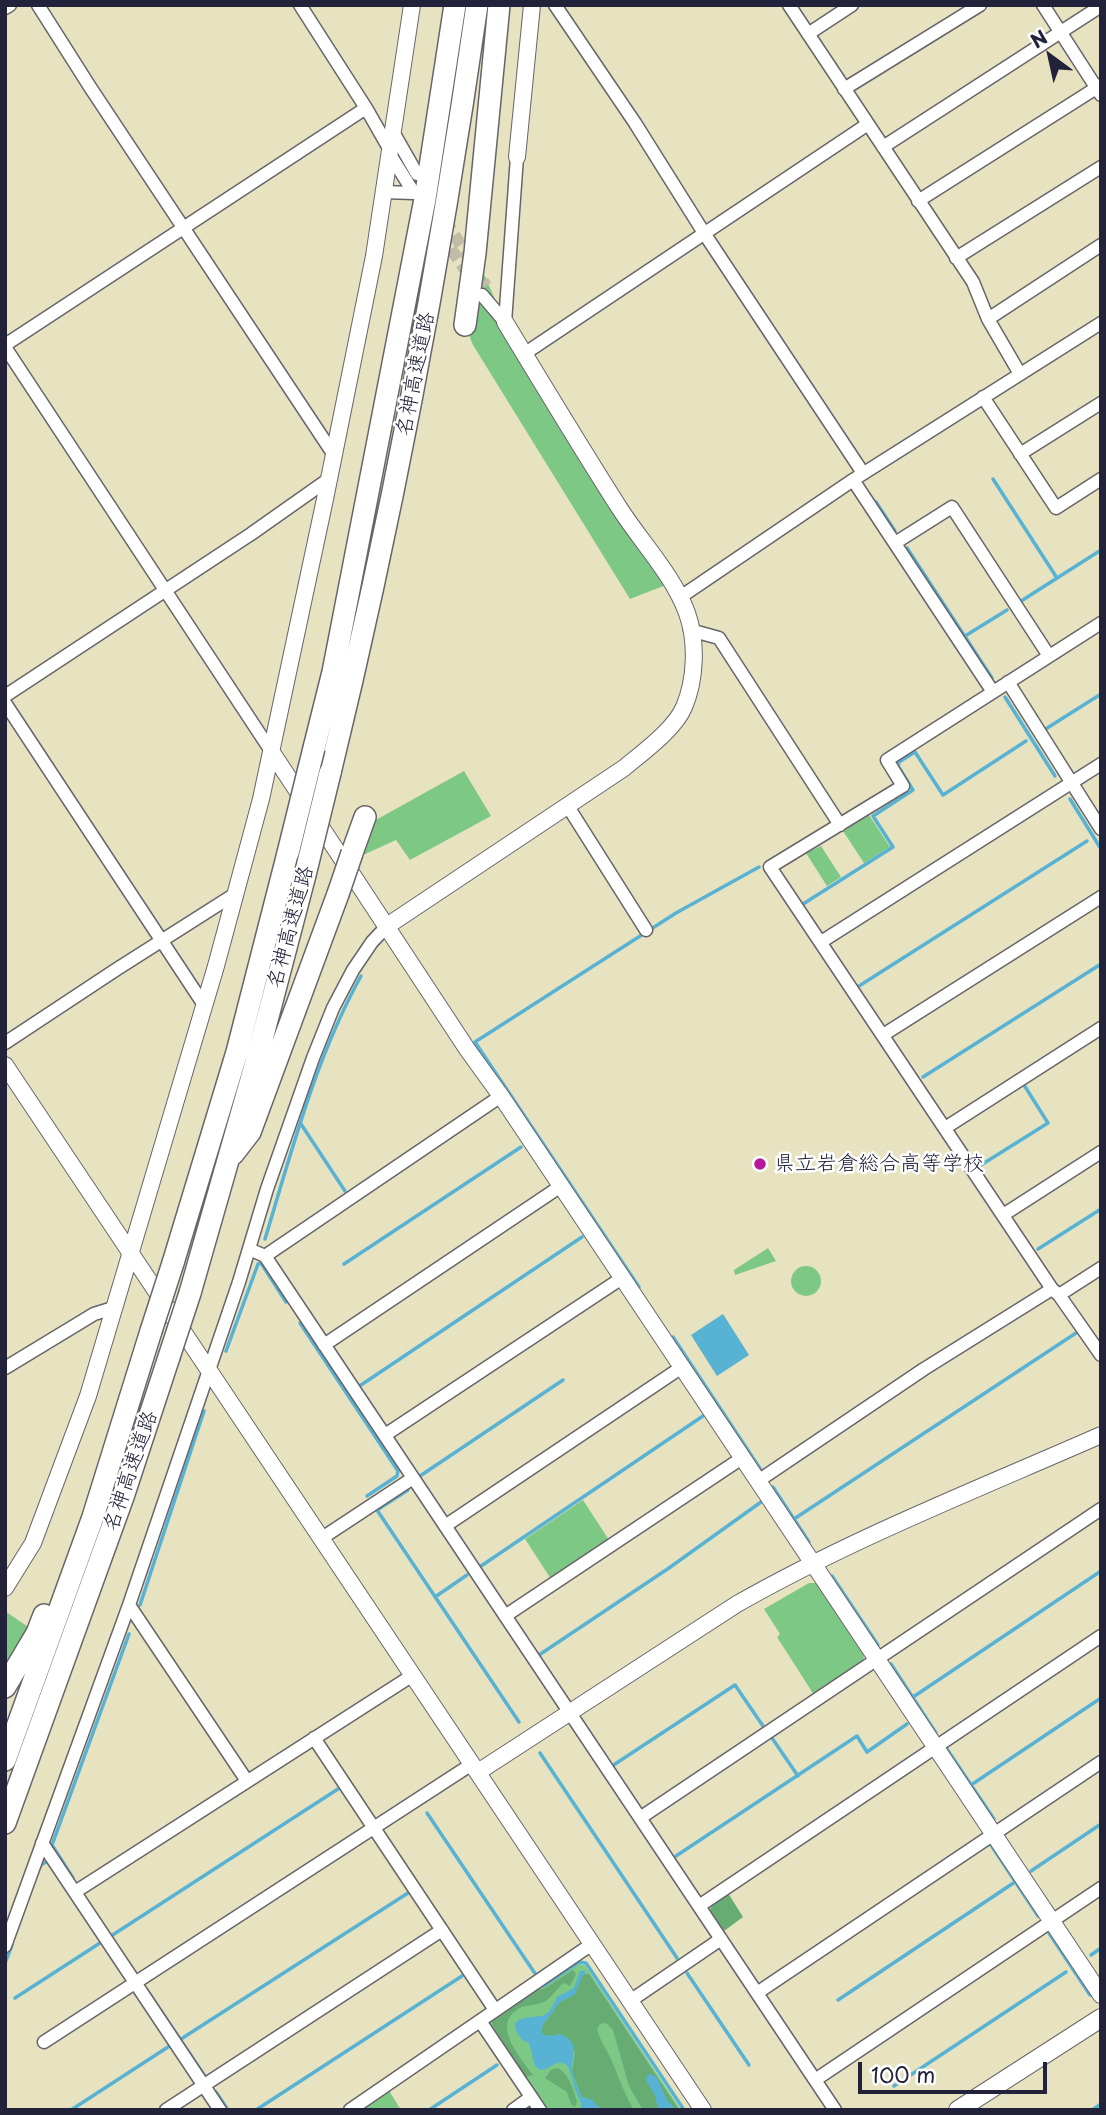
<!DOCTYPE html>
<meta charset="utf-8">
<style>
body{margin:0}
#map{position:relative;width:1106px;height:2115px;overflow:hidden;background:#e7e2c0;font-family:"Playpen Sans",sans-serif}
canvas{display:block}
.frame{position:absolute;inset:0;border:7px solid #22223b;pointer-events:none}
.north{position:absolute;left:1015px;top:21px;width:70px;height:70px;-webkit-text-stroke:5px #fff;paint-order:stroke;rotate:327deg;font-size:19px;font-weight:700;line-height:28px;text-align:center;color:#22223b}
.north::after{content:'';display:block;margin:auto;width:24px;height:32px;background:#22223b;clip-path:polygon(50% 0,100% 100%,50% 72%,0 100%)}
.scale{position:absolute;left:858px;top:2062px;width:189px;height:32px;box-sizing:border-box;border:4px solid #22223b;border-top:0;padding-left:9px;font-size:21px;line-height:24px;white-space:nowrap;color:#22223b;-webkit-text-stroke:5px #fff;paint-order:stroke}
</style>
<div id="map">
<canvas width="1106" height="2115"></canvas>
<div class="frame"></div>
<div class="north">N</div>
<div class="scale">100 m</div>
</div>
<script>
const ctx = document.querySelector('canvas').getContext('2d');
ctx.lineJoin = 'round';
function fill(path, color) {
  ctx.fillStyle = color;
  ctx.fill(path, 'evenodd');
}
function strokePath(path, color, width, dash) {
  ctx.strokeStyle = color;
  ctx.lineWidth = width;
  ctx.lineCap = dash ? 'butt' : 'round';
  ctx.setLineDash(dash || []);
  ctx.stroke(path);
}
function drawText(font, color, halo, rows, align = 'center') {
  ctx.font = font + ' "Playpen Sans","Klee One",sans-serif';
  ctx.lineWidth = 5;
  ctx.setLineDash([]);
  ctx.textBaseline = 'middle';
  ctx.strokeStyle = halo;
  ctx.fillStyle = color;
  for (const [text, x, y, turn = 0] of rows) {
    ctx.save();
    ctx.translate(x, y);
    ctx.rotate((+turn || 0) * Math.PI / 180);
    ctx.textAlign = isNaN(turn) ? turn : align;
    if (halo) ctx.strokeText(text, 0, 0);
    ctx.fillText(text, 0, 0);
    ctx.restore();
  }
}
const green = new Path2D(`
 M475,253L505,323L671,583L630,599L473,345L465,325Z
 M464,771L491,816L410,860L396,840L361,856L374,821Z
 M869,815L890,847L864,863L843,831Z
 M821,846L841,877L827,886L806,853Z
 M768,1248L776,1261L735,1275L734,1270Z
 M791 1281a15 15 0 1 1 30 0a15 15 0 1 1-30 0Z
 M583,1500L609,1540L551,1579L525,1539Z
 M809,1583H816L864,1656L863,1663L814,1695L777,1637L780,1634L764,1609Z
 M5,1611L37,1633L5,1687Z
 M579,1964L585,1965L681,2110H545L490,2025V2020Z
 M388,2089L401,2110H365V2104Z`);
const forest = new Path2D(`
 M728,1893L743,1917L724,1931L710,1910L712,1903Z
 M573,1970L576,1974L570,1986L564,1983C556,1988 552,1998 544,2002C536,2006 525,2004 518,2009C491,2026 521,2058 533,2075L525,2077L492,2024L493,2021L539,1989H544Z
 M585,1974H589L679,2110H643L629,2086L613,2030L606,2023L600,2024L597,2029C600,2040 606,2049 611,2059C619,2078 623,2091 634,2110H602L592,2100L582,2097L572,2072L575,2052L560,2034L552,2036L544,2035L541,2032L543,2025L560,2002L575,1994L582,1976Z
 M558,2068C569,2074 573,2089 577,2101L575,2107L571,2104L567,2092L545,2078L551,2070Z`);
const water = new Path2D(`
 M723,1314L749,1355L717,1376L691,1335Z
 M580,1971H585V1974L582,1976L575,1994L560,2002L543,2025L541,2032L544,2035L552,2036L560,2034C583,2043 569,2058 573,2075C575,2082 579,2090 582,2097L592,2100L602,2110H581V2103L575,2089L569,2068L565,2064L559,2062L546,2069L540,2070L535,2066L529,2043C524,2041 519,2038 517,2032C508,2014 536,2019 544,2015C551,2011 554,2005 557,1997L574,1988Z
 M648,2074C660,2075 660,2086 665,2096C667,2101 672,2105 676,2110L658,2109L655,2096L646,2080Z`);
const stream = new Path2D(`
 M993,479L1057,578
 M876,502L895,531
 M907,548L992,678
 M1018,603L1101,550
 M965,636L1007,610
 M1005,697L1055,776
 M1044,730L1101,694
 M1070,799L1101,849
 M803,904L893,847L873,816L913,790L898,766L899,762L915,752L943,795L1026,741
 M859,986L1087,841
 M923,1077L1101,964
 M301,1124L345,1191
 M981,1165L1048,1123L1024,1085
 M265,1239C292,1150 316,1057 361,976
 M1038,1249L1101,1209
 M344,1264L521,1147
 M639,1287L475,1042L676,913L759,867
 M300,1323L398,1471L397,1476L367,1496
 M673,1337L761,1470
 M226,1351L258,1264L261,1263L286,1302
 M358,1387L582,1237
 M420,1476L563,1380
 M773,1487L809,1542
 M408,1490L377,1510L519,1722
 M794,1519L1076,1333
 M481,1566L703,1416
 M832,1576L878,1645
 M435,1597L467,1575
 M140,1605L204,1411
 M539,1655L669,1568L761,1502
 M891,1664L936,1733
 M913,1697L1101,1571
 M772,1738L798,1776
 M947,1749L994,1819
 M540,1753L677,1958
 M612,1766L735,1685L763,1726
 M971,1785L1101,1698
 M427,1813L536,1975
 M991,1845L1038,1916
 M676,1856L857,1736L867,1752L907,1724
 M39,1869L41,1865L46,1862
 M1031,1871L1101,1824
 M73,1878L52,1845L129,1634
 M1049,1933L1090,1995
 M111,1936L338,1789
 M1091,1955L1101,1948
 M5,1963L12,1945
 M687,1973L749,2065
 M543,1986L579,1962L586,1963L684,2110
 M147,1990L204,2075
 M15,1998L100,1943
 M838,2000L1015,1882
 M181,2039L408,1893
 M894,2086L1066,1972
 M216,2092L228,2110
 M71,2110L168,2047
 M256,2110L462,1976
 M429,2110L497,2065
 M1092,2110L1101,2104`);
const streetTunnel = new Path2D(`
 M426,189L486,286
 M441,234L472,280`);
const street = new Path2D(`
 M38,5L90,87L334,455
 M300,5L366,108L390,150
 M555,5L635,123L704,233L863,473
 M789,5L973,282L988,319L1020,374
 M1043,5L1101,95
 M5,8L10,5
 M808,34L852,5
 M844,89L980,5
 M393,132L417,174
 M883,147L1101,6
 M389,153L414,193
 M383,192L414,193
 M918,201L1101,85
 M956,258L1101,167
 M482,295L505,322
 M988,319L1101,245
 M505,322L517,157
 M5,345L366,108
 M5,347L271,751
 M524,354L868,124
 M983,397L1056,508L1101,479
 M1020,454L1101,403
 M853,480L993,692
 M895,543L952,507L1049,656
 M679,598L853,480L1101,323
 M1101,623L887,760L903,786L770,867L1052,1289L1059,1295L1101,1355
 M690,630L719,638L840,825
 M1008,682L1101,829
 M5,696L251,534L329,479
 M5,703L204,1005
 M567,805L646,930
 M821,942L1101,764
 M883,1035L1101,897
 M5,1043L117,969L235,894
 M945,1128L1101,1028
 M1003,1215L1101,1152
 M249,1249L265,1256L835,2110
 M265,1256L501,1096
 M1059,1295L1101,1268
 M324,1345L561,1186
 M5,1368L94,1314L113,1308
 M385,1435L622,1278
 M758,1481L924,1369L1052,1289
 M445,1526L682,1367
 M322,1538L413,1478
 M129,1605L247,1781
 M505,1616L742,1458
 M314,1738L495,2010
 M640,1818L1101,1509
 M42,1843L220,2110
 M75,1892L413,1675
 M699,1906L1101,1636
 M5,1946L129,1605L239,1282L267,1189L313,1058L333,1008L353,970L372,942L387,926
 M757,1993L1101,1762
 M630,2001L721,1939
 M480,2021L540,2110
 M44,2042L472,1764
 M815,2080L1101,1888
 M166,2110L442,1930
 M350,2110L592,1944
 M513,2110L531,2097`);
const secondary = new Path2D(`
 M517,157L532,5
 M271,751L467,1049L501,1096L1101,1995
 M387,926L624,768C642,753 675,729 684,707C696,679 697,641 687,613C673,575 642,543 620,509C581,448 543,385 505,322
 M5,1065L703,2110
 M5,1588L33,1543L88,1396L216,966L261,799L325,499L374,256L412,5
 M478,1772L737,1604C853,1538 978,1489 1101,1435`);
const primary = new Path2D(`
 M958,2110L1101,2018`);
const highway = new Path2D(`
 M465,325L475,253L499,5
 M314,748L333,672L425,199L455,5
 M330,773C392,519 440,263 477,5
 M352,853L365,817
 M233,1154L250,1132L338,894
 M173,1263L237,1052L288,853
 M190,1293L255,1066L305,875
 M5,1687L37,1633L44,1615
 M5,1760L93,1517L151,1331
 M5,1823L123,1497L169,1357`);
const highwayBridge = new Path2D(`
 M288,853L314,748
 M305,875L330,773
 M338,894L352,853
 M151,1331L173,1263
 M169,1357L190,1293`);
const markers = [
 [760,1164,7,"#b5179e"]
];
const streetNames = [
 ["名神高速道路",416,374,-79],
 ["名神高速道路",291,927,-75],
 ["名神高速道路",131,1471,-71]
];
const poiNames = [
 ["県立岩倉総合高等学校",774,1164]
];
fill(green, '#7ec886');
fill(forest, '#66ac73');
fill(water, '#57b2d4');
strokePath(stream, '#57b2d4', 3.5);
strokePath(streetTunnel, '#c0bca5', 12, [12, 6]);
strokePath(street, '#67656a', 15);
strokePath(secondary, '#67656a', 18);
strokePath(primary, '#67656a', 20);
strokePath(highway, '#67656a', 24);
strokePath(street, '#fff', 12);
strokePath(secondary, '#fff', 16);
strokePath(primary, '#fff', 18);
strokePath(highway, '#fff', 21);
strokePath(highwayBridge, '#67656a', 24, []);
strokePath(highwayBridge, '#fff', 21);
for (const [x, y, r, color] of markers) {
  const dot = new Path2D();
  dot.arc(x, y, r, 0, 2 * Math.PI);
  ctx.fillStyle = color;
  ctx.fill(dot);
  strokePath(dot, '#fff', 2.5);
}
drawText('21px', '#22223b', '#fff', streetNames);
drawText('21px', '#22223b', '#fff', poiNames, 'left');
</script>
